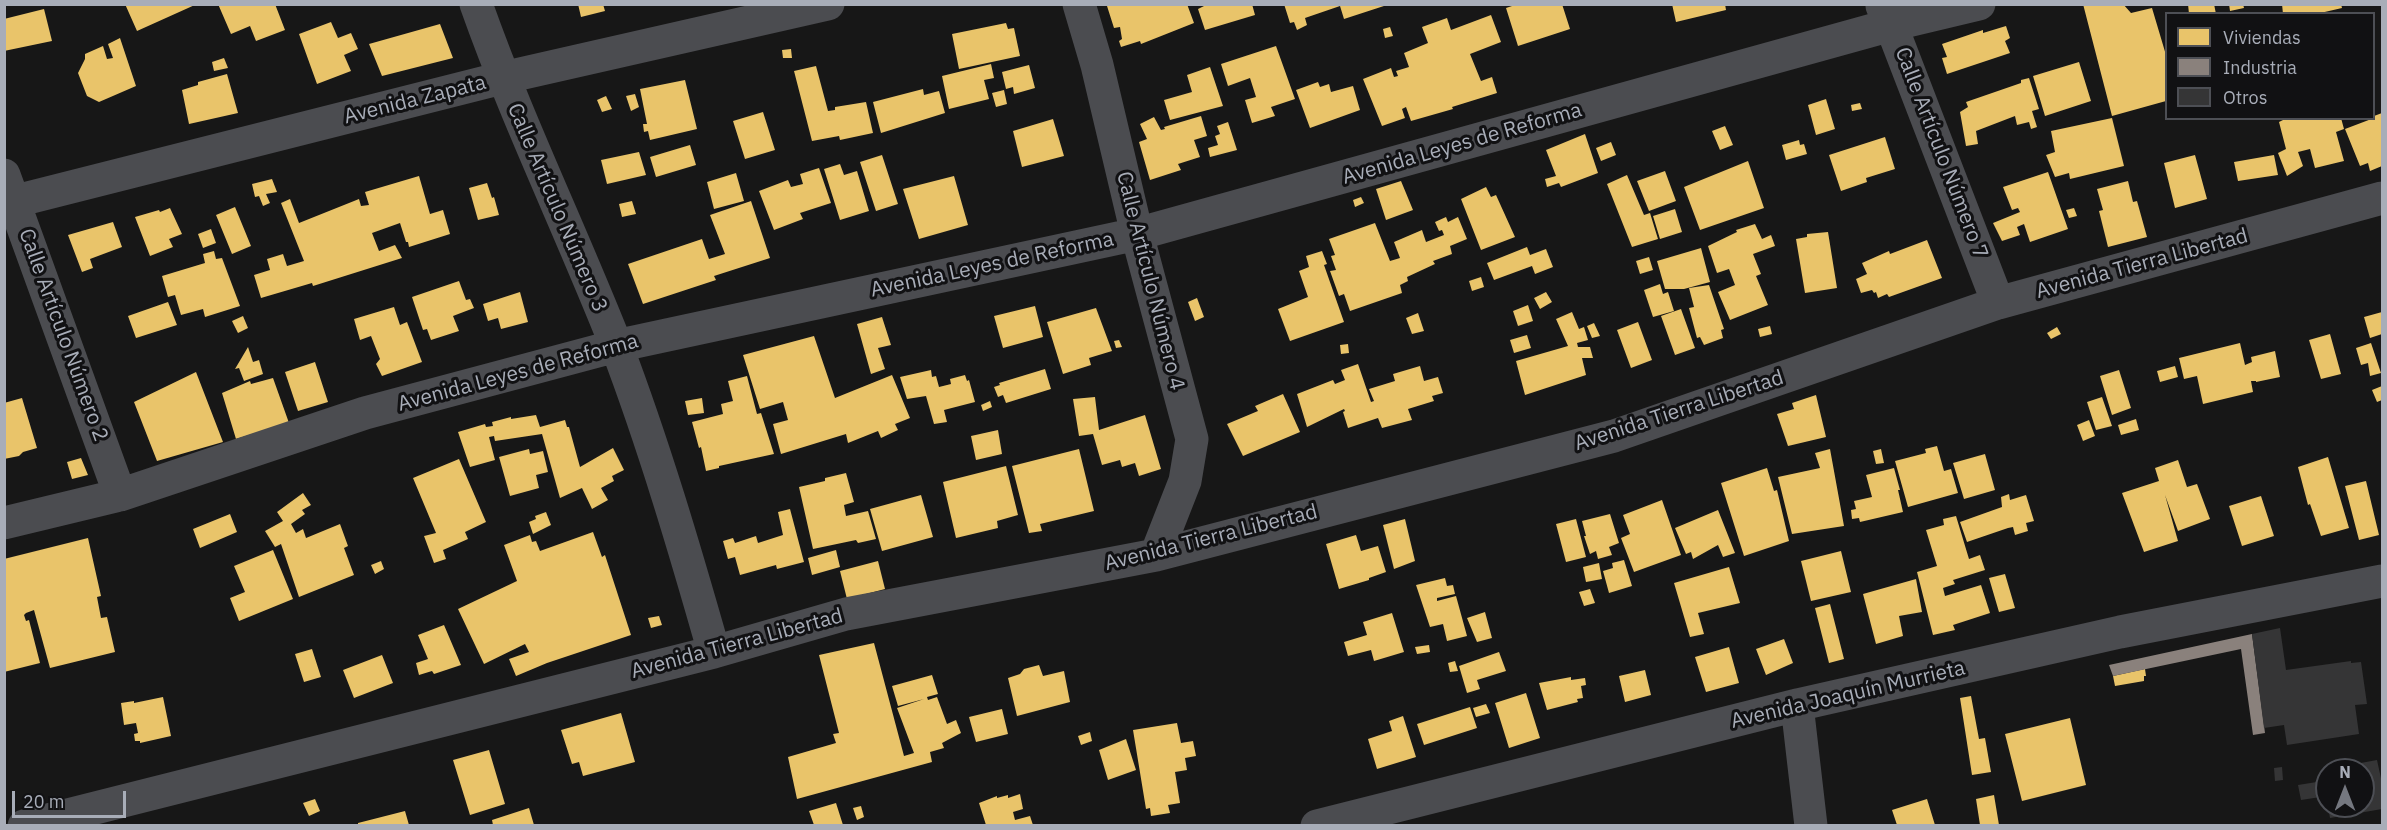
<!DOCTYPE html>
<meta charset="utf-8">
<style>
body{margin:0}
#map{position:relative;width:2387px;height:830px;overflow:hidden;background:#171717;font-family:"IBM Plex Sans",sans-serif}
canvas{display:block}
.frame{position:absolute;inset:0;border:6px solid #a8adb8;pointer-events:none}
.legend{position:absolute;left:2165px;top:12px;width:210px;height:108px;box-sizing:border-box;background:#111113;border:2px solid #4d4f55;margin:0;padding:8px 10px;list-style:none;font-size:18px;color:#a8adb8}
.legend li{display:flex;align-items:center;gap:12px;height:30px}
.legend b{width:30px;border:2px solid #4d4f55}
.north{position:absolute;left:2315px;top:758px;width:60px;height:60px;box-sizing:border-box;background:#111113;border:2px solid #4d4f55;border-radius:50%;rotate:0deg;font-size:16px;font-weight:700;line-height:24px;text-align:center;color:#a8adb8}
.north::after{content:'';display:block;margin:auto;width:21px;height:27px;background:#757880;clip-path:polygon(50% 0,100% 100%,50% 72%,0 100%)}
.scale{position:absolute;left:12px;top:791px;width:114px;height:27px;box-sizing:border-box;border:3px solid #a8adb8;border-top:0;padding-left:8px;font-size:18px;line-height:21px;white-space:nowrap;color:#a8adb8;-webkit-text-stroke:4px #111113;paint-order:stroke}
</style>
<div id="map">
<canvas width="2387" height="830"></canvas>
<div class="frame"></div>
<ul class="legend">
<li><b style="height:16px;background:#e9c46a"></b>Viviendas</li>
<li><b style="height:16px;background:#8a817c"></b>Industria</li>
<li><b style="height:16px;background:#353536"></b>Otros</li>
</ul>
<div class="north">N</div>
<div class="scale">20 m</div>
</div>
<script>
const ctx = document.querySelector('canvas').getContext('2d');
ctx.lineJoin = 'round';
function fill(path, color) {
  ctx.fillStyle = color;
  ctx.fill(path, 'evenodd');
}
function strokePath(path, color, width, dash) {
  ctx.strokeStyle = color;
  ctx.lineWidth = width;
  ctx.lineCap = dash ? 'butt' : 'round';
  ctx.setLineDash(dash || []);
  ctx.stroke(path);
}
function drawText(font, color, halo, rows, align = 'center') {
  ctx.font = font + ' "IBM Plex Sans",sans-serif';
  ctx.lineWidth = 6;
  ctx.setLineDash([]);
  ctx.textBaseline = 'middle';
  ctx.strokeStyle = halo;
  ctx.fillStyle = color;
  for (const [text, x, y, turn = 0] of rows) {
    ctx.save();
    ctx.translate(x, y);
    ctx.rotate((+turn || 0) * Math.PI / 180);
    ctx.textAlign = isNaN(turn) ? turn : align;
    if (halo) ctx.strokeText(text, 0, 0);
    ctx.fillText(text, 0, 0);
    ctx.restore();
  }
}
const homes = new Path2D(`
 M125,4H197L137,31Z
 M218,4H275L285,30L256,41L250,26L231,34Z
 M578,4H603L605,11L581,17Z
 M1111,4H1187L1194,23L1141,44L1140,41L1121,47L1119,41L1122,39L1120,27L1114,28L1107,6Z
 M1208,4H1252L1255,15L1205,30L1198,9Z
 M1284,4L1387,5L1344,19L1340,6L1305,18L1307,25L1297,30L1294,22L1290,23Z
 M1518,4H1562L1570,29L1518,46L1506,8Z
 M1672,4H1725L1726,10L1676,22Z
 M2083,4H2123L2131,13L2152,8L2166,55V101L2112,116Z
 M2188,4H2214L2216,14H2189Z
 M2229,4H2243L2244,8L2230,11Z
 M2282,4H2341L2342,8L2316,14H2283Z
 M44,9L52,41L4,51V19Z
 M1491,15L1501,42L1470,54L1481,81L1492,77L1497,93L1452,107L1453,109L1411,121L1406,107L1402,109L1405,118L1382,126L1363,79L1391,68L1394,77L1398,76L1396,71L1409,67L1404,53L1428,43L1422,27L1447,18L1451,30Z
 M331,22L338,38L351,33L358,49L344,55L351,71L317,84L299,34Z
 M1006,23L1008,29L1014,28L1020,56L959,69L952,34Z
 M440,24L453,58L382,76L369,44Z
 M2006,26L2010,38L2005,41L2010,53L1947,74L1942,58L1947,57L1942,44L1983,30V33Z
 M1390,27L1393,36L1385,38L1383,29Z
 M120,38L136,86L99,102L87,96L78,73L85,59V54L103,46L107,59L113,58L108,44Z
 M1276,46L1295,99L1271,107L1275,116L1252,123L1245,100L1256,97L1250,78L1228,86L1221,64Z
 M791,49L792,58H783L782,50Z
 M224,58L228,68L214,71L212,62Z
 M2079,62L2091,101L2045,116L2033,76Z
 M991,64L994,78L984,80L989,99L949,109L942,76Z
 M1029,65L1035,88L1014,94L1013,87L1006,89L1002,72Z
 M816,66L828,111L835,110V107L866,102L873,133L840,140L839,136L812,141L794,71Z
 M1210,67L1223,106L1170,120L1164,100L1192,92L1187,75Z
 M227,74L238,113L189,124L182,90L198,85V82Z
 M2029,78L2039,109L2032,111L2037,127L2031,129L2029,122L2017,125L2015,116L1976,131L1978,144L1966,146L1960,112L1968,107L1966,102L2021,83V80Z
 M685,80L697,129L650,140L648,131L644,132L643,124H647L640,89Z
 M1318,82L1320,87L1329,84L1331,92L1353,86L1360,110L1310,128L1296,90Z
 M923,89L924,95L939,91L945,113L881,133L873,102Z
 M1004,90L1007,104L996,107L992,93Z
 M635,94L639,107L631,111L626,96Z
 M606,96L612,109L602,112L597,100Z
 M1826,99L1835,129L1816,135L1808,105Z
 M1860,103L1862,109L1852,111L1851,105Z
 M763,112L775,150L745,159L733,121Z
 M2382,113V166L2370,171L2368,163L2360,166L2345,129L2374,118V116Z
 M1201,116L1207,136L1194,140L1200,157L1178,164L1181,170L1150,180L1139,142L1147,139L1140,124L1154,117L1161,130L1165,129L1164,127Z
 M2112,118L2124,166L2070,179L2069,173L2055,177L2046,155L2055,152L2051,131Z
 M2287,118H2341L2344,129L2336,132L2344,161L2315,168L2310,149L2298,152L2303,166L2287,176L2278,153L2286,149L2279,122Z
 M1053,119L1064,156L1022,167L1013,131Z
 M1228,122L1237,150L1210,157L1208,148L1218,145L1215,136L1220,134L1217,126Z
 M1725,126L1733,145L1720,150L1712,131Z
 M1585,134L1598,173L1561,187L1559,183L1547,187L1545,179L1556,176L1546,150Z
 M1885,137L1895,169L1866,178L1867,182L1841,191L1829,155Z
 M1799,140L1800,145L1804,144L1807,154L1786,160L1782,145Z
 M1611,142L1616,155L1601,161L1596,148Z
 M690,145L696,165L656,177L650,157Z
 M639,152L646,175L607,184L601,160Z
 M882,155L898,204L876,211L860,162Z
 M2195,155L2207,199L2175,208L2164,163Z
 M2274,155L2278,175L2238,181L2234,162Z
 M1748,161L1764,208L1700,230L1684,187Z
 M840,164L844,175L857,171L869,211L840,220L824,169Z
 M819,168L831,203L800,213L803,219L774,230L759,191L788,180L791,187L803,184L800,174Z
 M1665,171L1676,201L1649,211L1637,181Z
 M2048,172L2068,229L2030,242L2024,224L2017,227L2020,235L2002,241L1993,223L2020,212L2018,208L2012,210L2003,187Z
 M736,173L744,201L714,209L707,182Z
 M1627,175L1644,215L1650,213L1658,239L1632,247L1607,184Z
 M419,176L430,214L443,210L450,234L409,247L408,242H406L400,223L372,233L379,251L395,245L402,258L313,286L312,283L261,298L254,275L270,270L267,259L283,254L287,266L304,261L281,203L290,199L299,223L359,199L361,206L369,205L365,192Z
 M954,176L968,225L919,239L903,189Z
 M272,179L277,192L266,194L270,203L263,206L259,196L255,197L252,184Z
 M1401,181L1413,210L1386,220L1376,189Z
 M2128,181L2133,202L2137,201L2147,237L2108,247L2099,211L2103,210L2097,189Z
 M487,183L492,198L494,197L499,215L478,220L469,188Z
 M1486,187L1491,197L1496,195L1515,237L1481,250L1461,199Z
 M1361,197L1364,203L1355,207L1353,200Z
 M632,201L636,214L622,217L619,204Z
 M751,201L770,258L714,276L716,280L643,304L628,264L702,239L709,259L725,254L710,215Z
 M235,207L251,246L232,254L216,215Z
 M170,208L182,234L169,239L173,247L150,256L135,217L159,210L160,212Z
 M2074,208L2077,216L2069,218L2066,210Z
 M1675,209L1682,232L1660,239L1653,216Z
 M1446,217L1448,222L1458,217L1467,239L1450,246L1452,254L1433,261L1435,264L1407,277L1408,281L1400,285L1402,293L1350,311L1344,294L1339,296L1330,271L1336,270L1331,256L1335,255L1329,239L1375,223L1390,261L1400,258L1394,242L1422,230L1426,242L1444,235L1442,230L1439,231L1435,222Z
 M113,222L122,247L90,259L93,268L82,272L68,235Z
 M1755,224L1762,239L1771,235L1775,246L1753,254L1761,274L1756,276L1768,305L1730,320L1718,292L1735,285L1729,269L1717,273L1708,246L1737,232L1736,230Z
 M211,229L216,243L203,248L198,234Z
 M1828,232L1837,288L1805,293L1796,239L1807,237V234Z
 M1927,240L1942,278L1889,297L1887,294L1878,298L1876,292L1874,293L1872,290L1861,293L1856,279L1867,274L1862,263L1889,251L1890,254Z
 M1527,247L1530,255L1546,249L1553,267L1535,274L1532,266L1494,280L1487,263Z
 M1701,248L1710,282L1684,289H1665L1657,261Z
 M214,251L216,259L222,258L240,306L205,317L203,309L181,315L175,295L168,297L162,276L205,263L203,254Z
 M1322,251L1327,264L1324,265L1344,322L1290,341L1278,309L1308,297L1299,271L1309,267L1306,256Z
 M1649,257L1653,270L1640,274L1636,261Z
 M1481,277L1484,287L1472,291L1469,281Z
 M459,281L466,300L470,299L474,308L453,316L459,331L431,340L427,329L423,330L412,297Z
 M1660,284L1663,294L1668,292L1674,311L1653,317L1644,290Z
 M1709,285L1724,329L1721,330L1723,338L1704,345L1700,337L1697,338L1689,308L1694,307L1689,288Z
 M520,292L528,322L501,329L498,318L488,321L483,304Z
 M1546,292L1552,302L1540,309L1534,298Z
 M1197,298L1204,317L1195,321L1188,302Z
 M168,302L177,325L136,338L128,316Z
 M1528,305L1533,321L1518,326L1513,311Z
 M1035,306L1043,337L1003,348L994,316Z
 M394,307L400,325L407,322L422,362L382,376L376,364L380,359L371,336L360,340L354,319Z
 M1096,308L1112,351L1089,358L1091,365L1063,374L1047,322Z
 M1681,309L1695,348L1675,355L1661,316Z
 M1572,312L1579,329L1584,327L1588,340L1577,343L1578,347H1590L1593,358H1582L1586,375L1525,395L1516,361L1568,346L1556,319Z
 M2382,312V334L2370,338L2364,317Z
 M1418,313L1424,331L1412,334L1406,318Z
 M243,316L248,328L238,333L232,321Z
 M882,317L891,345L878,348L885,369L871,374L857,324Z
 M1638,322L1652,360L1631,368L1617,330Z
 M1594,323L1600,336L1592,338L1587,326Z
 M1770,326L1772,334L1760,337L1758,329Z
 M2057,327L2061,334L2051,339L2047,333Z
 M2330,334L2341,374L2321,379L2309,340Z
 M1527,335L1531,348L1514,353L1510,340Z
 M814,336L835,398L892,375L910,418L895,424L898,430L881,438L878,431L848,443L846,434L781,454L773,424L788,420L783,402L760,409L743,355Z
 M1119,340L1122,347L1116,348L1114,341Z
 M2240,343L2245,365L2252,362L2251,357L2275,351L2280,377L2256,382V381H2251L2253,392L2203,404L2197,376L2184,379L2179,358Z
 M2371,343L2381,373L2370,376L2368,363L2361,365L2356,348Z
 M1348,344L1349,353L1341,354L1340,345Z
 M248,347L253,362L259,360L263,374L244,381L239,368L235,369Z
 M315,362L328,402L298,411L285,372Z
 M1358,364L1371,402L1374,401L1369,389L1395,381L1393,374L1420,366L1424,381L1438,377L1443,393L1432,396L1434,401L1408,409L1412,420L1382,428L1378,418L1348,428L1343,412L1345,411L1344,409L1307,427L1297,394L1333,380L1335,384L1345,380L1341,370Z
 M2175,366L2178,377L2160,382L2157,371Z
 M1045,369L1051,389L1006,403L1003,395L998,397L994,387L1000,385L999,383Z
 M931,370L932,377L936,376L939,387L951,384L950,379L965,375L967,381L969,380L975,402L944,410L947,422L934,424L926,396L907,399L900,377Z
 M2119,370L2131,408L2112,415L2100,376Z
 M196,372L223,442L157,461L134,402Z
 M747,376L757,414L761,413L774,454L719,466V468L706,471L701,447L699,448L692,422L723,414L721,404L733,401L728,381Z
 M273,378L289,423L236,439L222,393L250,381L251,384Z
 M2382,386V400L2377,402L2372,390Z
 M1283,394L1300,432L1243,456L1227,424L1258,411L1255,406Z
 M1816,395L1826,437L1788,446L1777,414L1794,409L1792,403Z
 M1095,397L1099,430L1145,415L1161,469L1139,476L1135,463L1122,467L1120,460L1102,465L1093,434L1079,436L1073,399Z
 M2102,397L2112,426L2096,430L2087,402Z
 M22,398L37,448L23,452L19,456L4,459V403Z
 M702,398L704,413L688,415L685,401Z
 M990,401L992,407L983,411L981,405Z
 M536,415L540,427L565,420L567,427H569L580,467L613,448L624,470L612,476L614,481L601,488L608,500L592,509L582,488L560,498L542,434L495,441L494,436L489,437L495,460L470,467L458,432L485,424L486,427L493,426L492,422L511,417V419Z
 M2136,419L2139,430L2121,435L2118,425Z
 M2089,420L2095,436L2083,441L2077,425Z
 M998,430L1002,454L976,460L971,436Z
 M1937,446L1944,471L1951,469L1958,493L1908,507L1895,461L1926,453L1925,449Z
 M529,449L530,454L543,451L548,472L536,475L539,488L510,496L499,457Z
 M1079,449L1094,511L1040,524L1042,531L1029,533L1012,466Z
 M1830,449L1844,526L1792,534L1778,477L1820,468L1815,453Z
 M1881,449L1884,463L1876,464L1873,451Z
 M1985,454L1995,490L1964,499L1953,463Z
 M2328,457L2349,528L2321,536L2310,504L2308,505L2298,467Z
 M81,458L88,475L72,479L67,462Z
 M459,459L486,522L465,532L468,539L443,550L446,559L434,563L424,536L436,533L413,478Z
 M2178,460L2187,487L2197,484L2210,519L2178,531L2165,495L2178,541L2144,552L2122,493L2159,481L2155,468Z
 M1006,466L1018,515L997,521L998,528L956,538L943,482Z
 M1767,468L1774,491L1777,490L1789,541L1744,556L1721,483Z
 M1894,468L1900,490H1898L1903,512L1860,522L1859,518L1852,519L1851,510L1856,509L1854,501L1872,497L1866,475Z
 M846,473L854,502L844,505L846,516L868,511L876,539L858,543L856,540L813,549L799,487L825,481V478Z
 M2366,481L2379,535L2359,540L2345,486Z
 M303,493L311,505L302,510L305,514L291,524L296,533L303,529L306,538L340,524L348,546L344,548L354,575L299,597L281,544L275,547L265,531L283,521L277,512Z
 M2009,494L2010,500L2026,495L2034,521L2026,523L2028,531L2015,535L2013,527L2008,528L1967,542L1960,522L2002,507L2001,497Z
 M921,495L933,537L882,551L870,509Z
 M2261,496L2274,536L2242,546L2229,506Z
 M1662,500L1681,555L1634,572L1621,538L1630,534L1623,515Z
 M790,509L804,562L777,569L776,565L740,575L735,557L728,559L723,541L733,538L735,543L756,536L758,543L783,535L778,512Z
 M1718,510L1735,553L1723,557L1718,545L1693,559L1691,552L1686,554L1675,528Z
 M546,512L551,525L533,534L529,522L536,519L535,516Z
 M230,514L237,532L200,548L193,529Z
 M1610,514L1619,543L1609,547L1612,555L1598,559L1596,551L1590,554L1584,536H1586L1582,521Z
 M1956,516L1969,559L1980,555L1985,570L1953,580L1955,584L1943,588L1945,596L1981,585L1990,613L1953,625L1955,630L1933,635L1917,572L1937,566L1926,530L1944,525L1943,519Z
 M1405,519L1415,561L1394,569L1383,525Z
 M1576,519L1586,557L1566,562L1556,524Z
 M593,532L602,557L605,555L631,635L547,663L516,676L509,659L529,652L525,644L484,664L458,609L517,581L504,545L530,535L532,542L536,541L540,551Z
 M1356,535L1361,551L1378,546L1386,572L1369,578V580L1339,589L1326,544Z
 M88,538L101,596L97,597L101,618L107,617L115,652L50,668L34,610L26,613L24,615L26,621L29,620L40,663L4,672V559Z
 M273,550L293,599L239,621L230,598L245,592L234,566Z
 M836,550L840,567L812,575L808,558Z
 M1841,551L1851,592L1811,601L1801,561Z
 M1624,560L1632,586L1609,593L1603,571L1613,568L1612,563Z
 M381,561L384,569L375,574L371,565Z
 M878,561L885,589L847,599L840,571Z
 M1599,563L1602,579L1586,582L1583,567Z
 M1729,567L1740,603L1698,613L1704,634L1690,637L1674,583Z
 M2005,574L2015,608L1999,612L1989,578Z
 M1445,578L1447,586L1453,585L1455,594L1437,598V601L1456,596L1467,636L1447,641L1443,624L1430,627L1416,585Z
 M1916,579L1922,612L1899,616L1903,636L1876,644L1863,594Z
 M1590,589L1595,603L1584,606L1579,592Z
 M1830,604L1844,659L1829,663L1815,608Z
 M1485,612L1492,638L1477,642L1467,618Z
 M1392,613L1404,652L1374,661L1371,650L1348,656L1344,642L1367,635L1363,622Z
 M659,616L662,625L651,628L648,618Z
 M444,625L461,665L434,674L432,671L419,675L416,663L428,659L418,635Z
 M1784,639L1793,663L1766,675L1756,649Z
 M874,643L904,756L914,753L897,708L924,699L898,706L892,686L932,675L938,694L927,697L928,700L937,697L947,724L956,720L961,733L942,743L944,748L930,752L932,762L797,799L788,757L836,743L833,734L839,733L819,655Z
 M1429,645L1430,652L1417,654L1415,647Z
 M1729,647L1739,683L1706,692L1695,657Z
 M312,649L321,677L304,682L295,654Z
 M1499,652L1506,671L1477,680L1480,689L1467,693L1459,666Z
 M382,655L393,683L354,698L343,670Z
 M1455,661L1458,671L1450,672L1448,663Z
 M1039,665L1043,676L1064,671L1070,702L1017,716L1008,678L1020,674L1024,669Z
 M2145,669L2146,676H2144V681L2115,686L2113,676Z
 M1645,670L1651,695L1625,702L1619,676Z
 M1571,677V680L1585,678L1586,685L1581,686L1583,698L1577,699L1578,702L1547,710L1539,683Z
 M1526,693L1540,738L1509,748L1495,703Z
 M1971,696L1979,739L1985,738L1991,772L1972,775L1960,698Z
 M163,697L171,736L140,743V741H135L134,734L138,733L136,723L124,725L121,703L134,701V703Z
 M1486,704L1490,713L1476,717L1473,708Z
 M1470,707L1477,728L1424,745L1417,724Z
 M1002,709L1008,734L976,742L969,717Z
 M621,713L635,762L583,776L579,762L572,764L561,730Z
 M1403,716L1416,757L1377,769L1368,739L1392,731L1389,721Z
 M2070,718L2086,785L2022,801L2005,734Z
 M1177,723L1181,743L1193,741L1196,756L1185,758L1187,770L1175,772L1180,803L1168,805L1170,813L1151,816L1150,808L1146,809L1133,730Z
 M1090,732L1092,741L1081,745L1078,736Z
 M1126,739L1136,770L1108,780L1099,750Z
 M489,750L505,804L470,815L453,760Z
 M1020,794L1023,809L1013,812L1015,820L1030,816L1033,825H986L979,803L997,796V798L1008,795V798Z
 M1994,795L1999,825H1980L1976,799Z
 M315,799L320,811L309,816L303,803Z
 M1927,799L1935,825H1897L1892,810Z
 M836,803L843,825H814L809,811Z
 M861,806L864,817L857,820L853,808Z
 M529,808L534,825H493L492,820Z
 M405,811L409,825H358V823Z`);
const industry = new Path2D(`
 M2252,634L2265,733L2253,735L2241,649L2113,676L2109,665Z`);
const building = new Path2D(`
 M2280,628L2286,670L2351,661V663L2361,662L2367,704L2355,705L2359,734L2287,745L2284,725L2264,728L2252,634Z
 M2377,760L2382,783V809L2330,818L2328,806H2363V770L2328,769Z
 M2282,767L2283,780L2275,781L2274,768Z
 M2327,773V796L2301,800L2298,785L2323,781L2322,774Z`);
const street = new Path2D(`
 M476,4C517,120 571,231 616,345C654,445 685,550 714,652
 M1079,4L1097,65L1137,234L1192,439L1185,481L1156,555
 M1882,6L1891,25L1998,303
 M4,175L120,495
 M4,204L502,78L828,4
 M4,523L120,495L365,413L616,346L1137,234L1891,25L1979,4
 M1797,705L1811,826
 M24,826L714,652L846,614L1156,555L1614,436L1998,303L2382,198
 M1317,826L1797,705L2120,632L2382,581`);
const streetNames = [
 ["Avenida Zapata",415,100,-14],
 ["Avenida Leyes de Reforma",1462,144,-16],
 ["Calle Artículo Número 7",1941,153,69],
 ["Calle Artículo Número 3",557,208,67],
 ["Avenida Tierra Libertad",2142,264,-15],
 ["Avenida Leyes de Reforma",992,265,-12],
 ["Calle Artículo Número 4",1150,281,76],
 ["Calle Artículo Número 2",63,335,70],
 ["Avenida Leyes de Reforma",518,373,-15],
 ["Avenida Tierra Libertad",1679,411,-18],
 ["Avenida Tierra Libertad",1211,538,-14],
 ["Avenida Tierra Libertad",737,644,-15],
 ["Avenida Joaquín Murrieta",1848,695,-13]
];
fill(homes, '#e9c46a');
fill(industry, '#8a817c');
fill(building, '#353536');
strokePath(street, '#4b4c50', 33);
drawText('21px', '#a8adb8', '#111113', streetNames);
</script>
